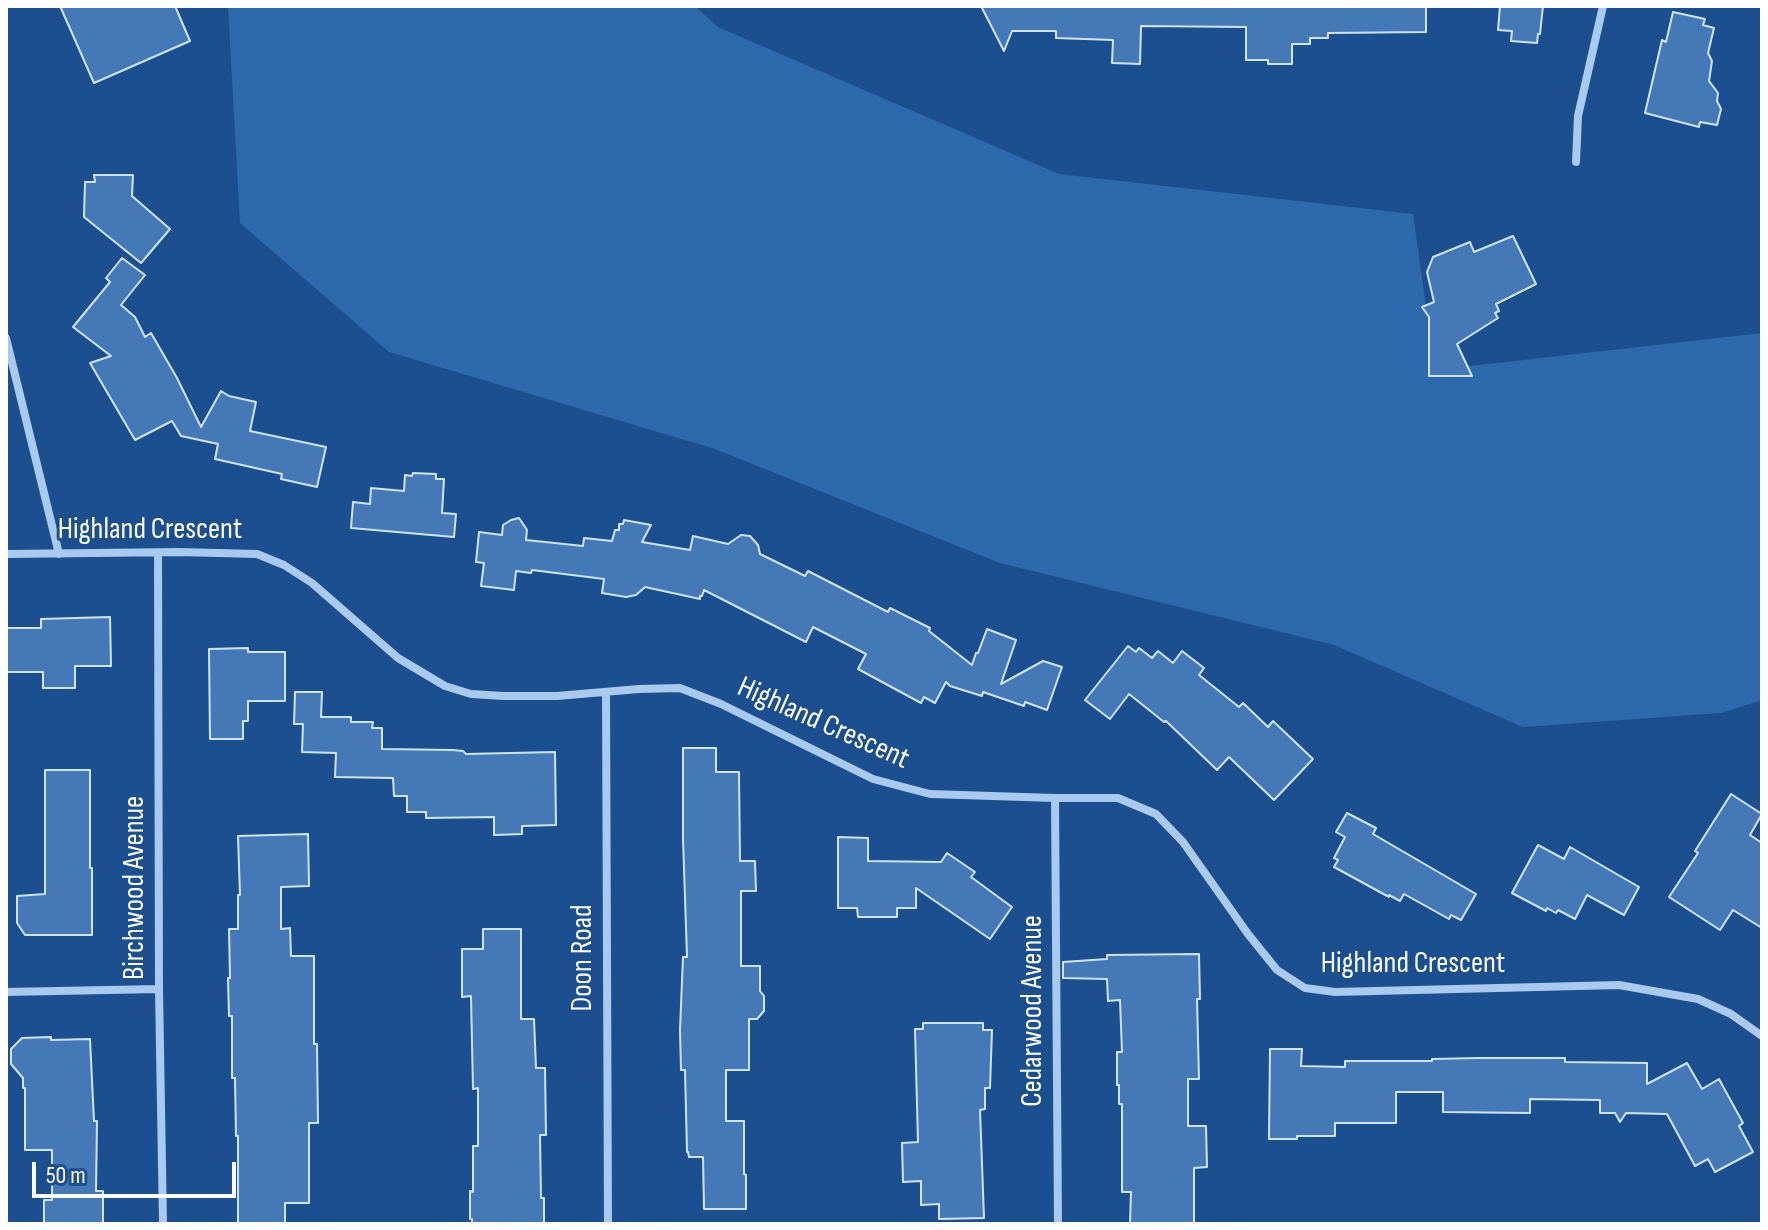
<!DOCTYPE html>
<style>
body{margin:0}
#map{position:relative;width:1768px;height:1230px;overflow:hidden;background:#1b4f8f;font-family:"Sofia Sans Condensed",sans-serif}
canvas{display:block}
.frame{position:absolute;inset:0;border:8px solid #fff;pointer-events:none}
.scale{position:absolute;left:32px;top:1162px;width:204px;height:36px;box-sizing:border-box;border:4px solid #fff;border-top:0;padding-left:10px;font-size:24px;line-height:28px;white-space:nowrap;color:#fff;-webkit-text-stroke:6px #1b4f8f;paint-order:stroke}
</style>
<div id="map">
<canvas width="1768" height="1230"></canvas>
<div class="frame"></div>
<div class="scale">50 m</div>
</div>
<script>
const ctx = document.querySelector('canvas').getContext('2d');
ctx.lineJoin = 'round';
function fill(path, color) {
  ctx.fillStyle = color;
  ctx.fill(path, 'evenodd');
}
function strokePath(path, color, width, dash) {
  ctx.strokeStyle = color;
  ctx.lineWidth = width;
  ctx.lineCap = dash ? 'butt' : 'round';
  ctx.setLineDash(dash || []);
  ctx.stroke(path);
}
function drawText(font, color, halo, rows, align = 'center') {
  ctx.font = font + ' "Sofia Sans Condensed",sans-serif';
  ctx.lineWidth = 6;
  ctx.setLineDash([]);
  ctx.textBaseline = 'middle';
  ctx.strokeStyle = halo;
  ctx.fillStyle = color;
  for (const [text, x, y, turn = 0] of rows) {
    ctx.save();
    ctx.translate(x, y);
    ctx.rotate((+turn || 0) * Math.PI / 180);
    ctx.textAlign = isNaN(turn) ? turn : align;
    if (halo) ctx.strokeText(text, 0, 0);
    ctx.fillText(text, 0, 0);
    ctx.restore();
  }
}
const green = new Path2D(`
 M228,6H695L718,27L1059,174L1413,214L1435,370L1762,333V700L1721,713L1523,727L1334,645L1000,563L715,449L389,352L240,223Z`);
const building = new Path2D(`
 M60,6H175L190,41L94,83Z
 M981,6H1426V32L1328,33V38H1310V44H1292V64H1268V60H1246V27L1141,26L1140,64L1112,63L1113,40L1056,38V31H1012L1004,51Z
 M1500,6H1543L1540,34H1538L1537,43L1511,41L1512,31L1498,30Z
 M1673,12L1705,19L1703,25L1714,28L1708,53L1712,61L1709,81L1718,93L1717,101L1721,109L1717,125L1700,122L1699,127L1645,113L1662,40L1666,42Z
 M94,175H133L132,196L170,229L141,263L84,217L85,182H95Z
 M1513,236L1536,284L1496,304L1499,311L1495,313L1498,318L1457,344L1472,376H1429V317L1422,307L1434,302L1427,272L1433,257L1470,242L1474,252Z
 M122,258L145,275L121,305L135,317L145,337L151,333L177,378L201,427L221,391L229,396L256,402L250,431L326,447L317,487L281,479L282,474L215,459L218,444L181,436L172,421L135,440L90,363L111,356L73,327L110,282L106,278Z
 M413,473L436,474V479H444L442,513L456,514L454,537L351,528L353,502L370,504L371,488L404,491L405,475L412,476Z
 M519,518L527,530L526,540L583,546L584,538L612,541L615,530H619V524H623L624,520L651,525L642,542L690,550L693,536L728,544L741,535L750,536L758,545L760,554L805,576L808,571L888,612L890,608L930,628L929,631L972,665L976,653H978L987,629L1016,640L1001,684L1043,661L1062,667L1047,710L1025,702L1024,706L983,692L982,696L950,686L946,682L935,703L924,697L921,703L858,669L866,654L813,627L806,642L704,590L702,596H700V599L645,587L636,595L626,597L602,593L604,579L532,570L531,573L516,571L514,590L481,586L484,563L476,562L479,532L502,535L503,525L511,520Z
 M110,617L111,666H75V688H43V672H6V628H41V619Z
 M1128,646L1136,652L1139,648L1152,658L1158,651L1173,663L1182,651L1204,668L1199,675L1239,707L1243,703L1268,727L1273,721L1313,759L1274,800L1229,757L1217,770L1166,721L1164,722L1129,694L1110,719L1085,700Z
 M248,648V652H285V701H248V721H243V739H210L209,649Z
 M295,692H322L321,717H351V722H373L372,728H382V749L453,750L463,751L466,754L555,752L556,825L522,826V834L494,835V817L426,818V812H407V796H394L393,778L335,777L336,753L302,752L303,724H294Z
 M683,748H716V772H739L740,861H755L756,891H741V966H760V991L764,996V1011L757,1019H749V1070H726V1121H744V1174L746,1175V1209H704L703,1157H689L688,1152H687L685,1070H681L680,1030L683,957H687L683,839Z
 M45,770H90V868H92V935H25L17,923V896L45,894Z
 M1731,794L1762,814L1750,835L1762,843V928L1733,910L1720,930L1669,897L1698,853L1695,851Z
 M1347,813L1376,828L1373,834L1476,894L1461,920L1451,915L1449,919L1404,894L1400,901L1389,895V897L1334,867L1338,860L1334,858L1345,837L1336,832Z
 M308,834L309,886L281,887V929L290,928L291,956H314V1044H317L318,1123H309V1203H285V1224H238V1136H236L235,1078H232V1016H229L228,978H230L229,929H238V895H240L238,836Z
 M838,837L868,838V861L941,862L947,853L975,872L971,877L1012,907L990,939L916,888V908H897V917H858L857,908H838Z
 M1538,845L1564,859L1570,847L1639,887L1624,915L1587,895L1575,919L1558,910L1556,913L1547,908L1546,911L1512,893Z
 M483,929H521V1019H534L536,1068H545L546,1135H540L541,1198H544V1224H472V1219H470V1191L473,1192V1146H478V1088L473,1089L471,996L462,997V949H483Z
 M1199,954L1200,999H1197L1199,1079H1188V1126H1206L1207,1167L1194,1168V1224H1130L1131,1192H1122V1104H1119V1085H1117V1052H1122L1120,1000L1108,1001L1107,979L1063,978V962L1107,959V955Z
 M923,1023H983V1030H992L990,1088H985V1109L980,1110L984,1218L939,1219V1204L921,1205V1181L903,1182L902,1143L918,1142L915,1029H923Z
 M51,1037V1040L90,1039L94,1121H97L96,1191H103V1224H44V1200H52V1150H25V1088H23V1078L11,1064V1049L22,1038Z
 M1270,1049H1302L1301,1066L1345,1067V1061H1432V1059L1479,1058H1565V1062L1647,1063V1084L1687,1063L1702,1089L1719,1079L1743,1123L1739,1126L1753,1152L1715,1172L1708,1159L1695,1166L1667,1114L1626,1113L1620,1122L1615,1113H1600V1100L1530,1099V1113L1443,1112V1092H1396V1123H1335V1136H1297V1139H1269Z`);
const minor = new Path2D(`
 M1576,162L1578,116L1603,6
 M6,338L59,554
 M158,553L159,989L163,1224
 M6,554L179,552L257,554L284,565L312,583L398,658L445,686L471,694L503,696H557L639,689L680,688L721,704L873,779L930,794L1055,798H1118L1156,814L1183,842L1248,934L1277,970L1305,988L1335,992L1619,985L1698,999L1731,1014L1762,1036
 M606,692L608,1224
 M1055,798L1058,1224
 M6,992L159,989`);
const streetNames = [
 ["Highland Crescent",150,530],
 ["Highland Crescent",823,724,24],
 ["Birchwood Avenue",135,888,-90],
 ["Doon Road",583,958,-90],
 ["Highland Crescent",1413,964],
 ["Cedarwood Avenue",1033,1011,-90]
];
fill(green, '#2e69ad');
fill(building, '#4478b7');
strokePath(building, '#cfe3fa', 2);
strokePath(minor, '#a9c9ee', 8);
drawText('30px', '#fff', '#1b4f8f', streetNames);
</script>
